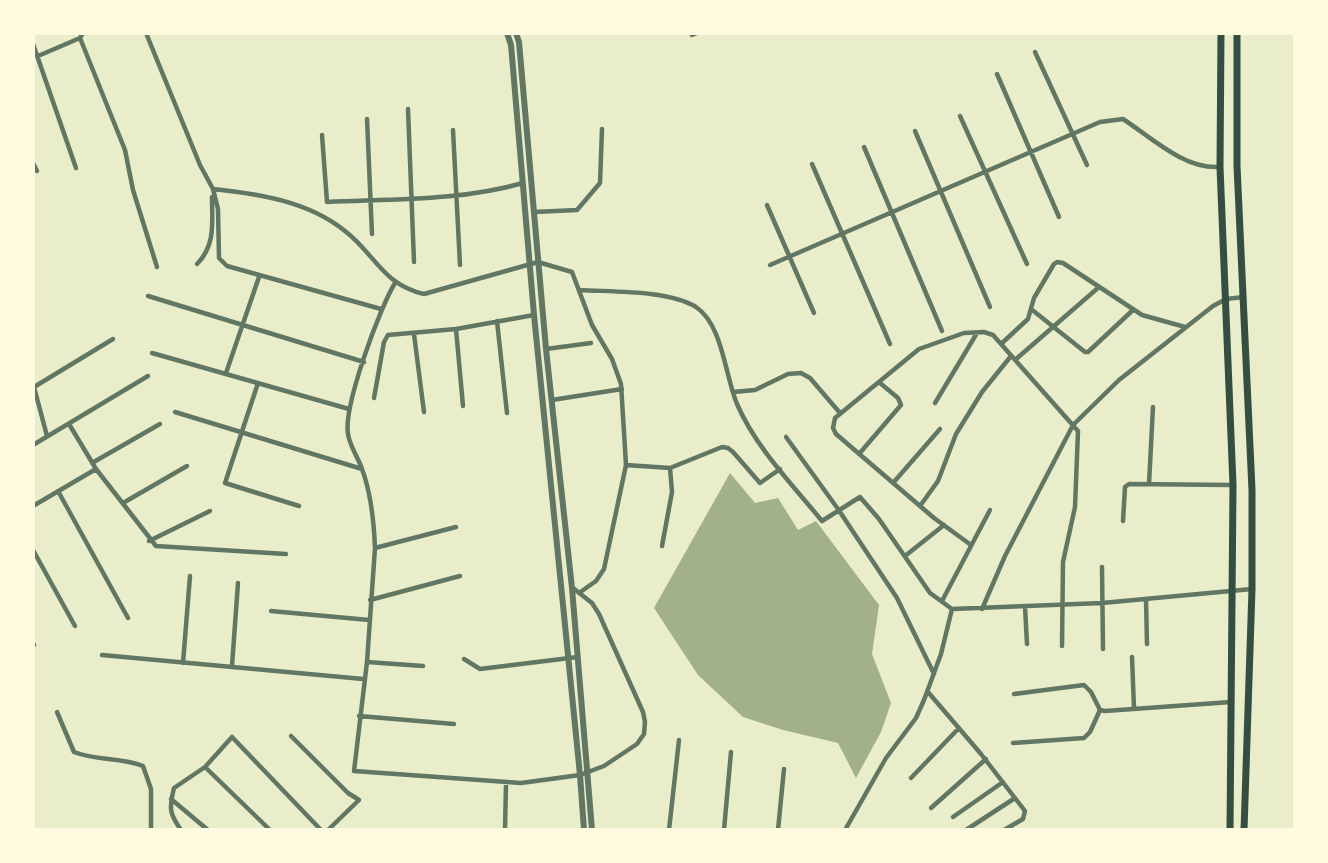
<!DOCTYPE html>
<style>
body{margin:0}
#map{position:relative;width:1328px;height:863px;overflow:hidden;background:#e9edc9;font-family:Lora,serif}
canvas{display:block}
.frame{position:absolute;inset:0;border:35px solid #fefae0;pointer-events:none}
</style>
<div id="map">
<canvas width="1328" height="863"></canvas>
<div class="frame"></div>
</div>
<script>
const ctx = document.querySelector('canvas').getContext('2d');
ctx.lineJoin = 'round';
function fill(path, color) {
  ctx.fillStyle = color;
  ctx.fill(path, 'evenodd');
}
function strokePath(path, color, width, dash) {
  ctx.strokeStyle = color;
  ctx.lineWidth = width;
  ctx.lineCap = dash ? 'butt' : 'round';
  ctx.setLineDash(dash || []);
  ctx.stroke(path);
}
const water = new Path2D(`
 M730,473L755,503L778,498L798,530L816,521L879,605L872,654L891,703L881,732L856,778L838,743L783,730L743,717L698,675L654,608Z`);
const minor = new Path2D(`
 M146,33L200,165L213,189C259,194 308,201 345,231C375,254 383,285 424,294L538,262L572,272L592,325L612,359L621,384L626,465L604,569L596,581L579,593
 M691,33L692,35L697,33
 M80,38L125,150L133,190L157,267
 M33,44L76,168
 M1035,52L1087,165
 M38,56L80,38L83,33
 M997,74L1059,217
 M408,109L414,262
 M960,116L1027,264
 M367,119L372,234
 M453,130L460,265
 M915,131L990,307
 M322,135L327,202C392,199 460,201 523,183
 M864,147L942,331
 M33,163L37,171
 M812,164L890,344
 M213,189L218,209L219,258L227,266L381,309
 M767,205L814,313
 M534,212L577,210L600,183L602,129
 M197,264C216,245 212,222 212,197
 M770,265L1100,122L1123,119C1152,138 1184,169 1219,167
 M395,283C380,307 343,407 348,434C350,447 358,457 362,469C371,493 374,523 375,548L367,662L354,771L521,783L580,775L604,766L637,744L644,734L645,722L643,712L599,614L592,603L573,588
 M580,290C613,292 669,290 696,307C723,325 725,376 737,404C756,448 792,484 822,521L860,497L879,519L930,593L952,609L1102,603L1252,589
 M148,296L364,362
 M1031,309L1085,352H1088L1133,310
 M497,321L507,413
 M456,329L463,406
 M414,334L424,412
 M1001,344L1028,319L1034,298L1054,264L1057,262L1063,263L1142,315L1185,327
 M546,349L591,343
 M152,353L349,409
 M1015,360L1099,287
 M226,373L259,277
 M258,383L225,483L299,506
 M34,387L113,339
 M34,387L47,436
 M733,392L755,390L788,374L801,373L810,378L840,413
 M374,398L384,342L388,335L456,329L534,315
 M552,400L622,389
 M935,403L977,333
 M175,412L362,469
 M69,424L96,469
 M786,437L838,509L897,598L934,674
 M33,445L148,376
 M859,454L901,405L898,398L880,383
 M92,463L160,424
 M626,465L670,468L722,447L728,448L733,452L760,483L780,469
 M893,483L940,429
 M1149,484L1153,407
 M58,491L128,618
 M123,503L187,466
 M33,506L96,469L156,546L286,554
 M920,506L938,481L956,434L982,392L1011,356
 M1123,521L1125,487L1129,484L1232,485
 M149,541L210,511
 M971,545L934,518L836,434L833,428L835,418L919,349L964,333L984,332L993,335L1078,431L1075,507L1063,562L1062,646
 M662,546L672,492L670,468
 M375,548L456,527
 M33,550L75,626
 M905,556L944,525
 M1102,567L1103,649
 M1146,599L1147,644
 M370,600L460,576
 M942,601L990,510
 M1025,607L1027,644
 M982,609L1005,556L1073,425L1119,380L1213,306L1226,299L1244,297
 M271,611L369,620
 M33,643L34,645
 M102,655L363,679
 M1132,657L1134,708
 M464,659L480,669L578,657
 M367,662L423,666
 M183,663L190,576
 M232,666L238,583
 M928,692L981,754L1025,811L1023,819L1004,830
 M1014,694L1084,685L1091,692L1100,710L1105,711L1231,702
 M57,712L74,752C96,761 121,757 143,766L151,789V830
 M359,716L454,724
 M291,736L348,793L359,800L328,830
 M1013,743L1084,738L1090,732L1100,710
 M205,767L232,737L321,830
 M911,778L959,728
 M171,799L208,830
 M931,808L986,759
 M953,817L1003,782
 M181,830C169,813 169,808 174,788L205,767L270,830
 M505,830L506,783
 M669,830L679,740
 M724,830L731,752
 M778,830L784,769
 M845,830L886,758L916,718L924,700L941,654L952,609
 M966,830L1015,798`);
const tertiary = new Path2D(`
 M507,33L511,45L534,315L580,775L584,830
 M516,33L519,42L546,349L572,588L592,830`);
const primary = new Path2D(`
 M1221,33L1220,167L1233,485L1230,830
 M1237,33V166L1252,490V589L1244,830`);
fill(water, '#a3b18a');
strokePath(minor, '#617663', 4.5);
strokePath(tertiary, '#617663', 6);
strokePath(primary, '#344e41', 7);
</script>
